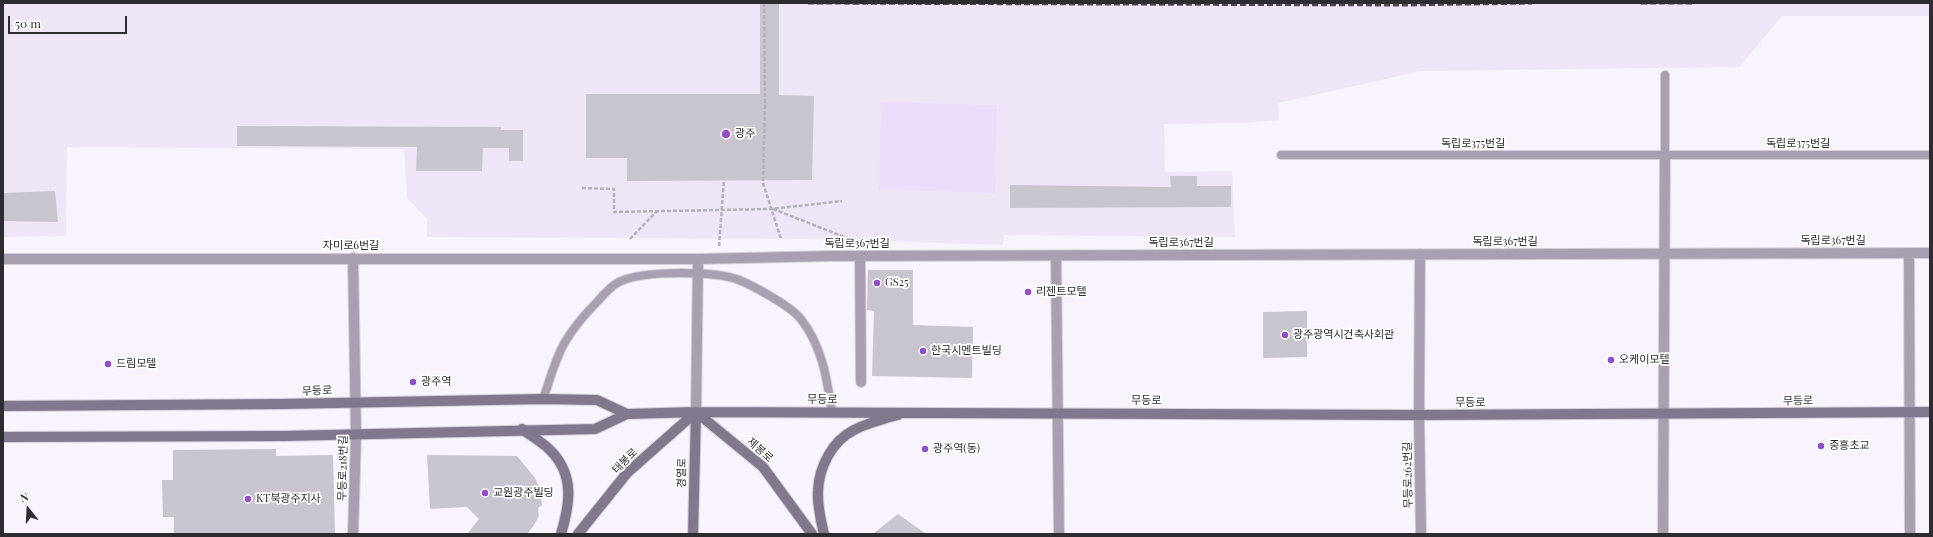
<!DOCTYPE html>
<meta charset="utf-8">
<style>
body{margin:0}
#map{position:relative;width:1933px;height:537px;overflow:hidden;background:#f8f3fc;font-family:"Playfair Display",serif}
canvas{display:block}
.frame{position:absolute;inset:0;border:4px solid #2e2c30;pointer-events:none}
.north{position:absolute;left:8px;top:489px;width:40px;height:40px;-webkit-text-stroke:3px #fff;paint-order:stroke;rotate:342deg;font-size:11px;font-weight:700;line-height:16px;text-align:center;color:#2e2c30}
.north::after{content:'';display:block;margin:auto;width:14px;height:18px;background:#2e2c30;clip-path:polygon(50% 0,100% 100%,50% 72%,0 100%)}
.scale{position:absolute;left:8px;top:16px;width:119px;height:18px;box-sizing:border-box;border:2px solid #2e2c30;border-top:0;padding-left:5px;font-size:12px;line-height:14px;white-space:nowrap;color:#2e2c30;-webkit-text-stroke:3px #fff;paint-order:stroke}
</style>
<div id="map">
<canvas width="1933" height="537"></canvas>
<div class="frame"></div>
<div class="north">N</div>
<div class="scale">50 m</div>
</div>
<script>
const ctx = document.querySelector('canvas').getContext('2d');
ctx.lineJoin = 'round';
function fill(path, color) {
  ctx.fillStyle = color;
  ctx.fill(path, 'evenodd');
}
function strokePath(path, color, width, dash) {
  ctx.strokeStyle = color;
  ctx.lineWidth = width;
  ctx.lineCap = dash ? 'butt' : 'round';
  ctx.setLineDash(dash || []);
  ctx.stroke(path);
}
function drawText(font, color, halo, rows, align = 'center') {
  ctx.font = font + ' "Playfair Display","Noto Sans KR",serif';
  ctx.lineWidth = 3.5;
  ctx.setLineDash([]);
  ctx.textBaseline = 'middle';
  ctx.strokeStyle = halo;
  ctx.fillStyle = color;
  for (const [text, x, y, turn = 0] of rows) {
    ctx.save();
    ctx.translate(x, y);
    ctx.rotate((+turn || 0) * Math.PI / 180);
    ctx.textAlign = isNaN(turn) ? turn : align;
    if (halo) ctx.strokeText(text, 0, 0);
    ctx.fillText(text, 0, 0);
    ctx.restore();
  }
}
const built = new Path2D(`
 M3,3H1930V16H1782L1739,67L1421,71L1278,103L1279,120L1246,123L1164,124L1165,172L1232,171L1235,237L1004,235L1003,245L831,239L427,237V219L407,198L404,149L67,147L66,236L3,237Z`);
const green = new Path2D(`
 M881,102L997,105L995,193L879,190Z`);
const building = new Path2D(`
 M760,3H779V95L814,96L812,180L627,181V158H586V94H760Z
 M237,126L501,127V130H523V161H509V148H483L482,171H416L417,147L237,146Z
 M1170,176H1197V186H1231V207L1010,208V185L1171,187Z
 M55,191L58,222L3,221V193Z
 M868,270H913V325L973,327L972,378L872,376L874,311L867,310Z
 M1307,311V357L1263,358V312Z
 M276,449V456L333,455L335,534H174V517H163L162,480H173V450Z
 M427,455L517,456L535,478L540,489L542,505L538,508L539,516L534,525L527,534H467L479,519L467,507L430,509Z
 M898,514L926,534H873Z`);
const path = new Path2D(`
 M764,3L765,104L763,183L781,239
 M582,188L614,189V212L771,209L842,201
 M773,209L847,238
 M630,239L657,211
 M719,246L724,180`);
const lane = new Path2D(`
 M1281,155H1930
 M1665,155V75
 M543,399C550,380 555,359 565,342C574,327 585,314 597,302C603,295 611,286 619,282C643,270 714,271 739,280C754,286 790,306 800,318C822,345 827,379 832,412`);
const street = new Path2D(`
 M1909,253L1910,534
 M1420,254L1419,415L1421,534
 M860,256L861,382
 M1056,256L1059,534
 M353,258L356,435L353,534
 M3,259H698L830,256L1930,253
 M696,412L698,259
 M1663,534L1665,155`);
const secondary = new Path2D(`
 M3,406L282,404L543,399L597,400L627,414
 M696,412L763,467L812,534
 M522,429C531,436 542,442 550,450C575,475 570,504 561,534
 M3,437L284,436L595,429L627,414L696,412L1419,415L1930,412
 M578,534L627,473L696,412
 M693,534L696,412
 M824,534C821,521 817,505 818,491C819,467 832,441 854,430C867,423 883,419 898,415`);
const rail = new Path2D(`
 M808,3L1404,5L1532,3
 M1641,3H1694`);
const markers = [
 [726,134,5,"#904fc4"],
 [877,283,4,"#904fc4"],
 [1028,292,4,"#904fc4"],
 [1285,335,4,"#904fc4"],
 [923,351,4,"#904fc4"],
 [1611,360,4,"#904fc4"],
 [108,364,4,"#904fc4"],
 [413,382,4,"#904fc4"],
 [1821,446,4,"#904fc4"],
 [925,449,4,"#904fc4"],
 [485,493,4,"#904fc4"],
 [248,499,4,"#904fc4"]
];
const poiNames = [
 ["광주",735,134],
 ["GS25",885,283],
 ["리젠트모텔",1036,292],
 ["광주광역시건축사회관",1293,335],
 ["한국시멘트빌딩",931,351],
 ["오케이모텔",1619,360],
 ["드림모텔",116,364],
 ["광주역",421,382],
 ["중흥초교",1829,446],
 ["광주역(동)",933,449],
 ["교원광주빌딩",493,493],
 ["KT북광주지사",256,499]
];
const streetNames = [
 ["독립로375번길",1473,144],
 ["독립로375번길",1798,144],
 ["독립로367번길",1833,241],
 ["독립로367번길",1505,242],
 ["독립로367번길",1181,243],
 ["독립로367번길",857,244],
 ["자미로6번길",351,246],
 ["무등로",317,391,-2],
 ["무등로",822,400],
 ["무등로",1146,401],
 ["무등로",1798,401,-1],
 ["무등로",1470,403],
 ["제봉로",760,450,41],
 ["태봉로",625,461,-45],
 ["무등로218번길",343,468,-89],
 ["경열로",682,473,-89],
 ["무등로262번길",1408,475,-91]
];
fill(built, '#eee6f6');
fill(green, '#ecdefb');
fill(building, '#c9c5ce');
strokePath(lane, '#d4cfd7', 10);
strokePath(street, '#d4cfd7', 12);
strokePath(secondary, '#d4cfd7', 12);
strokePath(path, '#b5b1b9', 2.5, [4, 2]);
strokePath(lane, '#a8a0b0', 8);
strokePath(street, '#a8a0b0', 10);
strokePath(secondary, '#82788e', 10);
strokePath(rail, '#4c4a4f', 3, [6, 3]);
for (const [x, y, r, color] of markers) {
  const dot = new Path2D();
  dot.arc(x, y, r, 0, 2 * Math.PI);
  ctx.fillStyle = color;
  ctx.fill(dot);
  strokePath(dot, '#fff', 1.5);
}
drawText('11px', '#2e2c30', '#fff', poiNames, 'left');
drawText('11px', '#2e2c30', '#fff', streetNames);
</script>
